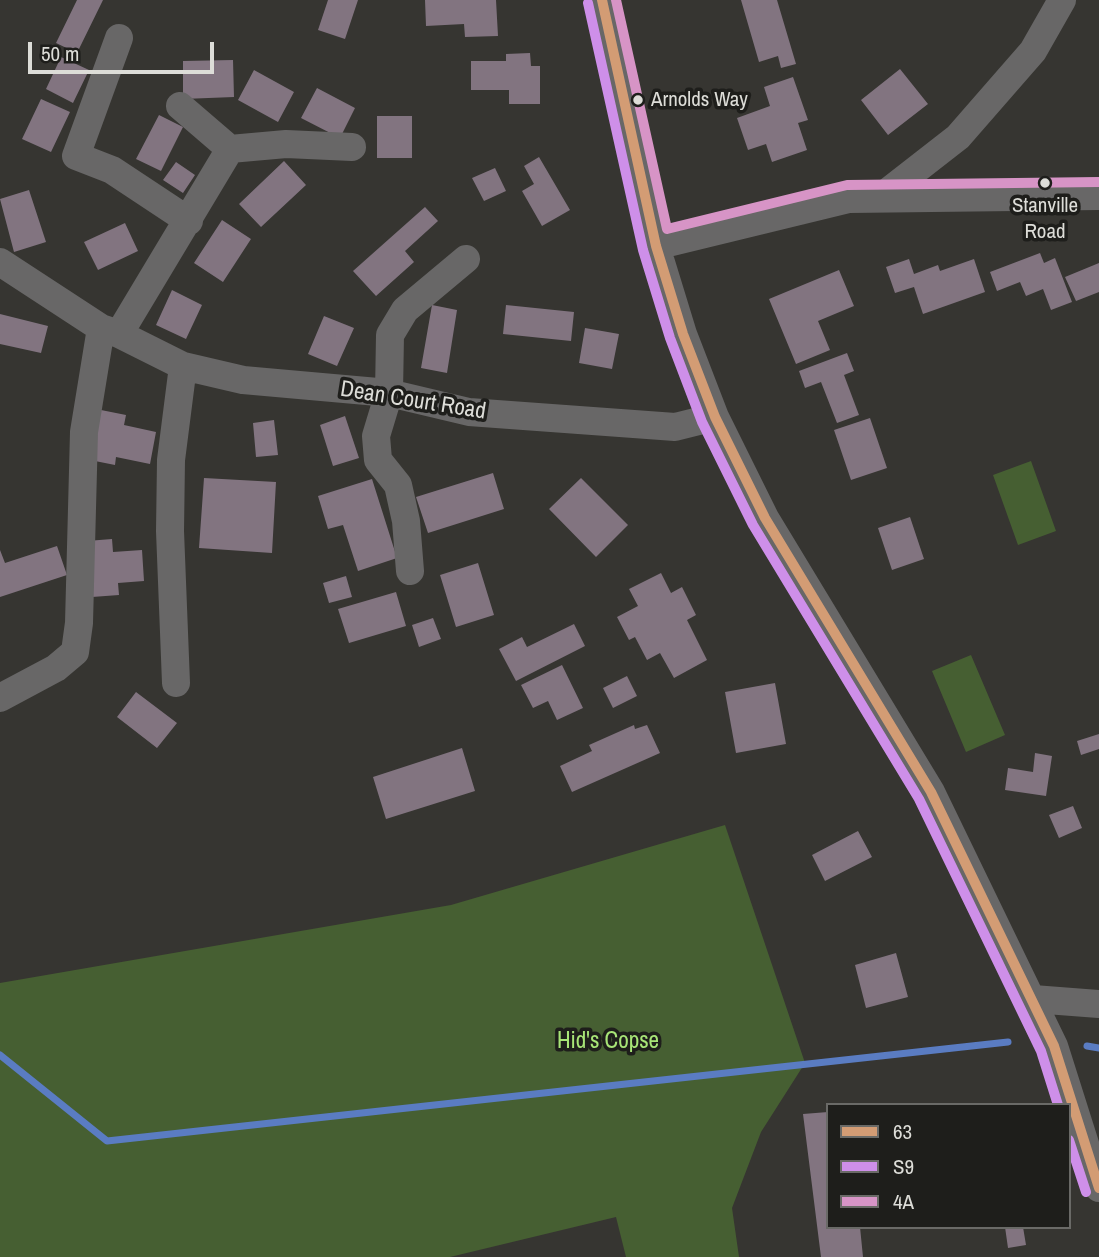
<!DOCTYPE html>
<style>
body{margin:0}
#map{position:relative;width:1099px;height:1257px;overflow:hidden;background:#363531;font-family:"Archivo Narrow",sans-serif}
canvas{display:block}
.legend{position:absolute;left:826px;top:1103px;width:245px;height:126px;box-sizing:border-box;background:#1e1e1b;border:2px solid #6a6a67;margin:0;padding:9px 12px;list-style:none;font-size:21px;color:#ddddd8}
.legend li{display:flex;align-items:center;gap:14px;height:35px}
.legend b{width:35px;border:2px solid #6a6a67}
.scale{position:absolute;left:28px;top:42px;width:186px;height:32px;box-sizing:border-box;border:4px solid #ddddd8;border-top:0;padding-left:9px;font-size:21px;line-height:24px;white-space:nowrap;color:#ddddd8;-webkit-text-stroke:5px #1e1e1b;paint-order:stroke}
</style>
<div id="map">
<canvas width="1099" height="1257"></canvas>
<ul class="legend">
<li><b style="height:9px;background:#d39c74"></b>63</li>
<li><b style="height:9px;background:#ce8fe9"></b>S9</li>
<li><b style="height:9px;background:#d794c6"></b>4A</li>
</ul>
<div class="scale">50 m</div>
</div>
<script>
const ctx = document.querySelector('canvas').getContext('2d');
ctx.lineJoin = 'round';
function fill(path, color) {
  ctx.fillStyle = color;
  ctx.fill(path, 'evenodd');
}
function strokePath(path, color, width, dash) {
  ctx.strokeStyle = color;
  ctx.lineWidth = width;
  ctx.lineCap = dash ? 'butt' : 'round';
  ctx.setLineDash(dash || []);
  ctx.stroke(path);
}
function drawText(font, color, halo, rows, align = 'center') {
  ctx.font = font + ' "Archivo Narrow",sans-serif';
  ctx.lineWidth = 7;
  ctx.setLineDash([]);
  ctx.textBaseline = 'middle';
  ctx.strokeStyle = halo;
  ctx.fillStyle = color;
  for (const [text, x, y, turn = 0] of rows) {
    ctx.save();
    ctx.translate(x, y);
    ctx.rotate((+turn || 0) * Math.PI / 180);
    ctx.textAlign = isNaN(turn) ? turn : align;
    if (halo) ctx.strokeText(text, 0, 0);
    ctx.fillText(text, 0, 0);
    ctx.restore();
  }
}
const green = new Path2D(`
 M1031,461L1056,531L1018,545L993,475Z
 M971,655L1005,735L966,752L932,671Z
 M725,825L805,1063L761,1132L732,1208L739,1257H626L616,1217L450,1257H0V983L451,905Z`);
const stream = new Path2D(`
 M1087,1046L1099,1048
 M0,1055L107,1141L1008,1042`);
const building = new Path2D(`
 M77,0H103L77,53L56,43Z
 M328,0H358L345,39L318,30Z
 M425,0H496L498,36L465,37L464,24L426,26Z
 M741,0H777L796,64L781,68L778,56L759,62Z
 M530,53L531,66H540V104H509V90H471V61H506V54Z
 M61,57L89,70L73,103L46,89Z
 M233,60L234,97L183,99V61Z
 M900,69L928,104L888,135L861,100Z
 M254,70L294,92L278,122L238,100Z
 M793,77L808,120L798,123L807,150L772,162L766,144L748,150L737,118L770,106L764,87Z
 M317,88L355,108L340,138L301,118Z
 M41,99L70,112L51,152L22,139Z
 M159,115L183,127L161,171L136,159Z
 M377,116H412V158H377Z
 M539,157L570,210L542,226L522,191L534,184L524,166Z
 M284,161L306,185L261,227L239,204Z
 M176,162L195,175L183,193L163,180Z
 M495,168L506,191L484,201L472,178Z
 M29,190L46,242L14,252L0,199Z
 M425,207L438,221L405,251L414,262L376,296L353,271Z
 M222,220L251,239L223,282L194,263Z
 M125,223L138,251L98,270L84,242Z
 M1040,253L1044,263L1055,258L1072,302L1051,310L1043,289L1026,296L1020,282L997,291L990,272Z
 M909,259L914,274L938,265L940,271L974,259L985,292L923,314L914,287L895,293L886,267Z
 M1099,263V292L1076,301L1065,277Z
 M839,270L854,306L818,321L830,350L796,364L769,299Z
 M172,290L202,305L186,339L156,325Z
 M432,305L457,310L447,373L421,368Z
 M506,305L574,312L571,341L503,334Z
 M0,314L48,326L41,353L0,344Z
 M324,316L354,328L337,366L308,354Z
 M585,328L619,334L612,369L579,363Z
 M847,353L854,371L844,375L859,415L837,423L821,382L805,388L799,371Z
 M101,410L126,415L124,425L156,432L150,464L116,457L115,465L90,460Z
 M345,416L359,458L333,466L320,425Z
 M870,418L887,468L851,480L834,430Z
 M274,420L278,455L256,457L253,423Z
 M493,473L504,509L428,533L416,497Z
 M204,478L276,482L272,553L199,548Z
 M581,478L628,525L596,557L549,509Z
 M372,479L397,558L358,571L343,525L328,529L318,496Z
 M910,517L924,559L892,570L878,528Z
 M112,539L113,552L142,550L144,581L118,583L119,595L92,597L87,541Z
 M57,546L67,575L0,597V550L5,563Z
 M478,563L494,615L456,627L440,575Z
 M661,573L671,593L682,587L696,615L687,620L707,660L674,678L660,653L647,660L635,637L629,640L617,617L638,606L629,589Z
 M346,576L352,597L329,603L323,583Z
 M396,592L406,626L349,643L338,609Z
 M433,618L441,639L419,647L412,625Z
 M574,624L585,646L516,681L499,649L522,637L527,647Z
 M562,665L583,708L557,720L548,701L533,708L521,685Z
 M627,676L637,696L613,708L603,688Z
 M775,683L786,744L736,753L725,692Z
 M136,692L177,723L157,748L117,717Z
 M634,725L635,729L647,725L660,753L572,792L560,766L592,751L589,745Z
 M1099,734V749L1081,755L1077,741Z
 M462,748L475,791L386,819L373,777Z
 M1035,753L1052,756L1046,796L1005,790L1008,768L1033,772Z
 M1073,806L1082,828L1059,838L1049,815Z
 M858,831L872,857L825,881L812,855Z
 M896,953L908,997L866,1008L855,965Z
 M828,1112V1227H860L863,1257H821L803,1114Z
 M1005,1227H1023L1026,1245L1008,1248Z`);
const minor = new Path2D(`
 M602,0L656,246L683,334L715,417L765,518L931,792L1054,1046L1099,1188
 M119,38L76,156L112,170L189,221
 M180,106L230,149L286,144L352,147
 M881,197L958,137L1033,51L1062,0
 M656,246L849,199L1099,196
 M0,262L101,328L119,334L183,366L243,380L389,393L469,412L675,427L715,417
 M119,334L230,149
 M410,571L406,521L398,485L378,460L376,436L389,393L390,335L405,310L466,259
 M176,683L170,531L171,460L183,366
 M0,698L56,668L75,652L79,623L84,432L101,328
 M1033,999L1099,1004`);
const bus1 = new Path2D(`
 M602,0L656,246L683,334L715,417L765,518L931,792L1054,1046L1099,1188`);
const bus2 = new Path2D(`
 M588,3L643,250L670,338L702,422L753,525L919,799L1041,1051L1058,1105
 M1069,1140L1086,1192`);
const bus3 = new Path2D(`
 M616,0L667,229L847,185L1099,182`);
const markers = [
 [638,100,6,"#ddddd8"],
 [1045,183,6,"#ddddd8"]
];
const busNames = [
 ["Arnolds Way",651,100],
 ["Stanville",1045,206,"center"],
 ["Road",1045,232,"center"]
];
const streetNames = [
 ["Dean Court Road",413,401,9]
];
const parkNames = [
 ["Hid's Copse",608,1042]
];
fill(green, '#465f32');
strokePath(stream, '#5a7cc2', 7);
fill(building, '#827480');
strokePath(minor, '#686767', 28);
strokePath(bus1, '#d39c74', 10);
strokePath(bus2, '#ce8fe9', 10);
strokePath(bus3, '#d794c6', 10);
for (const [x, y, r, color] of markers) {
  const dot = new Path2D();
  dot.arc(x, y, r, 0, 2 * Math.PI);
  ctx.fillStyle = color;
  ctx.fill(dot);
  strokePath(dot, '#1e1e1b', 2.5);
}
drawText('21px', '#ddddd8', '#1e1e1b', busNames, 'left');
drawText('23px', '#ddddd8', '#1e1e1b', streetNames);
drawText('23px', '#a8e577', '#1e1e1b', parkNames);
</script>
